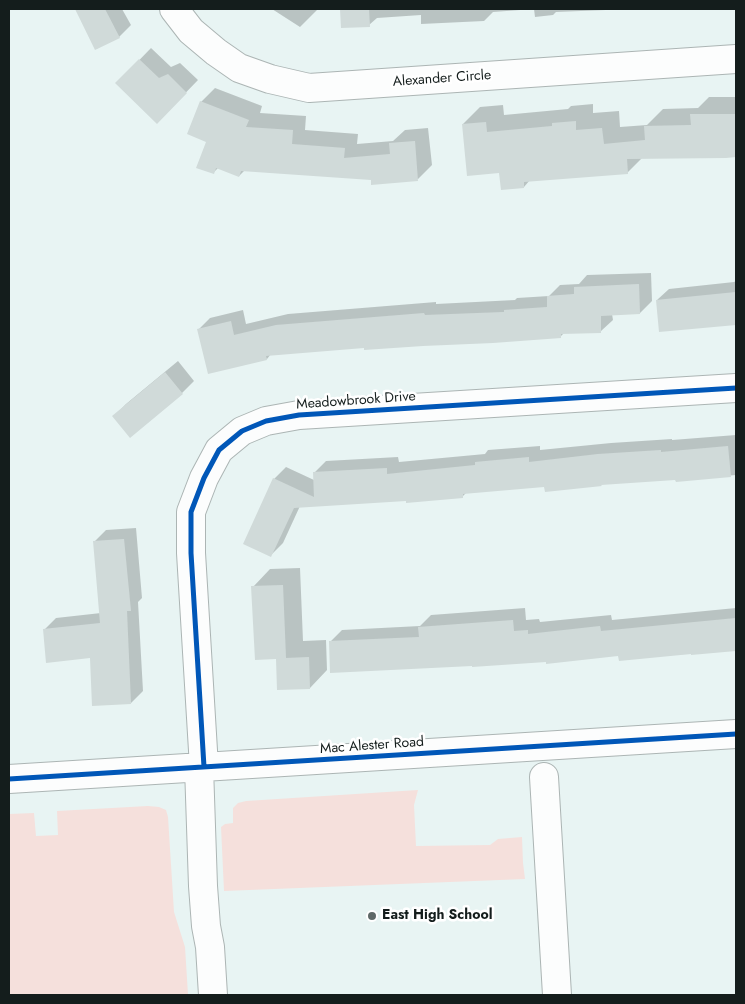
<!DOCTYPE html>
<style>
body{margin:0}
#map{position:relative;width:745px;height:1004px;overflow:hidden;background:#e8f4f3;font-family:Jost,sans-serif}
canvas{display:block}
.frame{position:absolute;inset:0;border:10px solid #141d1c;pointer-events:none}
</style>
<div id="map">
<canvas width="745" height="1004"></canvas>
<div class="frame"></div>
</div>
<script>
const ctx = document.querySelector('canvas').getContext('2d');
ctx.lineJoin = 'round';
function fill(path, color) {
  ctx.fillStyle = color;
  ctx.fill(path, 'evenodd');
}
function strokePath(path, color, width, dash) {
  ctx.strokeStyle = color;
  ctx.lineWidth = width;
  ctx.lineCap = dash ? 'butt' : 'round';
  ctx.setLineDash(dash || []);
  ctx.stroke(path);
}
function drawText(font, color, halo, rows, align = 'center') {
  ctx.font = font + ' Jost,sans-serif';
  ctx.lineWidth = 5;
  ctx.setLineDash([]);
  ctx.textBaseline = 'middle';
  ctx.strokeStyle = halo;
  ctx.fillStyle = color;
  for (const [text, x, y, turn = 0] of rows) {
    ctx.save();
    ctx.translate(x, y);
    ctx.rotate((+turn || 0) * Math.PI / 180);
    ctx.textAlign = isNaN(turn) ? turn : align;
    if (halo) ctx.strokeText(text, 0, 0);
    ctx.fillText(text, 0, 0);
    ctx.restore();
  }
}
const green = new Path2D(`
 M418,790L414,805L416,846L490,845L498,839L522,837L523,863L525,879L224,891L221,827L225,824L233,823V808L238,803L246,801Z
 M148,806L159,807L166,810L168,817L174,912L185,947L188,995H9V814L34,813L36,836L58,835L57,811Z`);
const shadow = new Path2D(`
 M76,9H122L131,25L119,37L96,49Z
 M272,9H318L300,27Z
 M341,9H534L493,12L484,21L421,24V15L377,18L369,25L342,27Z
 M534,9H631L556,12L553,15L535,17Z
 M151,48L171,67L180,63L198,80L169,110L117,83Z
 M215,88L262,106L260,113L306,116L305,130L358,134L357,144L393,141L405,130L428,128L432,165L418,179H372L245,170L239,176L218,168L213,173L201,102Z
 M709,97H736V156L726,157L642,158L627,173L530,180L524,187L501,172L463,124L480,107L503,105L504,115L568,109L571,106L593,104V113L619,111L620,127L647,125L663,109L698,108Z
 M651,273L652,301L640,313L612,314L613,320L601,331L564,333L561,336L365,346L271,354L267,359L198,330L210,318L243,310L246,324L288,314L436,302V304L515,300L517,298L549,296L560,285L579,284L587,275Z
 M736,281V324H728L657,300L669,289L734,282Z
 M178,361L194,381L182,393L131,436L114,416L126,404Z
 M736,435V475L677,480V478L545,486L467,492L463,496L300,506L283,543L271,555L274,479L286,467L314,480V473L326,461L398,457L399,462L485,454L488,450L540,446V450L611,443L672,439V440Z
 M136,528L142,598L138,602L143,691L131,703L91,657L44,630L56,618L101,613L94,542L106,530Z
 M300,568L303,641L326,640L327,670L310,688L277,658L253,587L270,569Z
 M525,608L526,620L539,619L540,622L611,615L612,620L736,608V650L692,654L619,655L547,661L330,642L342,630L420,626L431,615Z`);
const building = new Path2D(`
 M75,9H105L120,38L95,50Z
 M340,9H369L370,27L341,28Z
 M139,59L159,78L168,74L187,93L157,124L115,83Z
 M200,101L249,120L246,127L293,130L292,144L345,148L344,158L390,154L389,143L415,141L418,181L371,185V180L241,171L239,177L216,168L214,174L196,168L206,142L187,134Z
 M690,114H736V157L726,158L627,159L628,174L524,182V188L501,190L499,173L467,176L462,124L486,122L487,132L552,126V123L576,121V130L602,128L604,144L645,140L644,126L691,125Z
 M639,284L640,314L601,316V333L561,334V338L493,343L423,346L364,350V348L266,356L267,360L208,374L197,329L231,321L234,335L276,325L424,313L425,315L504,312V310L547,307V296L574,294V287Z
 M736,292V325L659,332L656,300Z
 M165,372L183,394L130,438L112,416Z
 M728,446L731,477L676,482L675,480L601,485L602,486L545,492L544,487L463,494V498L406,503V501L294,508L271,557L243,544L273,478L314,497L313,472L387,468V474L475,465V462L529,457V462L598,454L661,450V452Z
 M124,539L131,611H127L131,704L92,706L90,658L46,663L43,629L100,623L93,541Z
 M283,585L286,658L309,657L310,689L277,690L276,659L255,660L251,586Z
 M736,618V651L691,655V654L619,661L618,656L546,664V662L472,667V666L330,673L329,641L419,637L418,627L513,620L514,631L528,630V634L600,626L601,631Z`);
const minor = new Path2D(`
 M174,9L191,31L216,52L239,68L270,79L309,88L736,59
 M199,767L203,886L206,926L210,947L213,995
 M204,767L191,553V512L204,478L219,450L242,431L266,421L299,415L736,388
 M544,777L557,995
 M9,779L736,734`);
const cycleway = new Path2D(`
 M204,767L191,553V512L204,478L219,450L242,431L266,421L299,415L736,388
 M9,779L736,734`);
const markers = [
 [372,916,5,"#5e6867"]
];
const streetNames = [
 ["Alexander Circle",442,79,-4],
 ["Meadowbrook Drive",356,401,-4],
 ["Mac Alester Road",372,746,-4]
];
const poiNames = [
 ["East High School",382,916]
];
fill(green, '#f5e0dc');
fill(shadow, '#0003');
fill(building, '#d0dad9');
strokePath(minor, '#acb5b4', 30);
strokePath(minor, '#fcfdfd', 28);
strokePath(cycleway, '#0057b8', 5);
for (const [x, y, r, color] of markers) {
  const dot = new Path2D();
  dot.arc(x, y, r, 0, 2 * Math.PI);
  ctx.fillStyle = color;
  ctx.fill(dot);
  strokePath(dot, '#fff', 2);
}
drawText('14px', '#141d1c', '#fff', streetNames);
drawText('bold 14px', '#141d1c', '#fff', poiNames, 'left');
</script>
